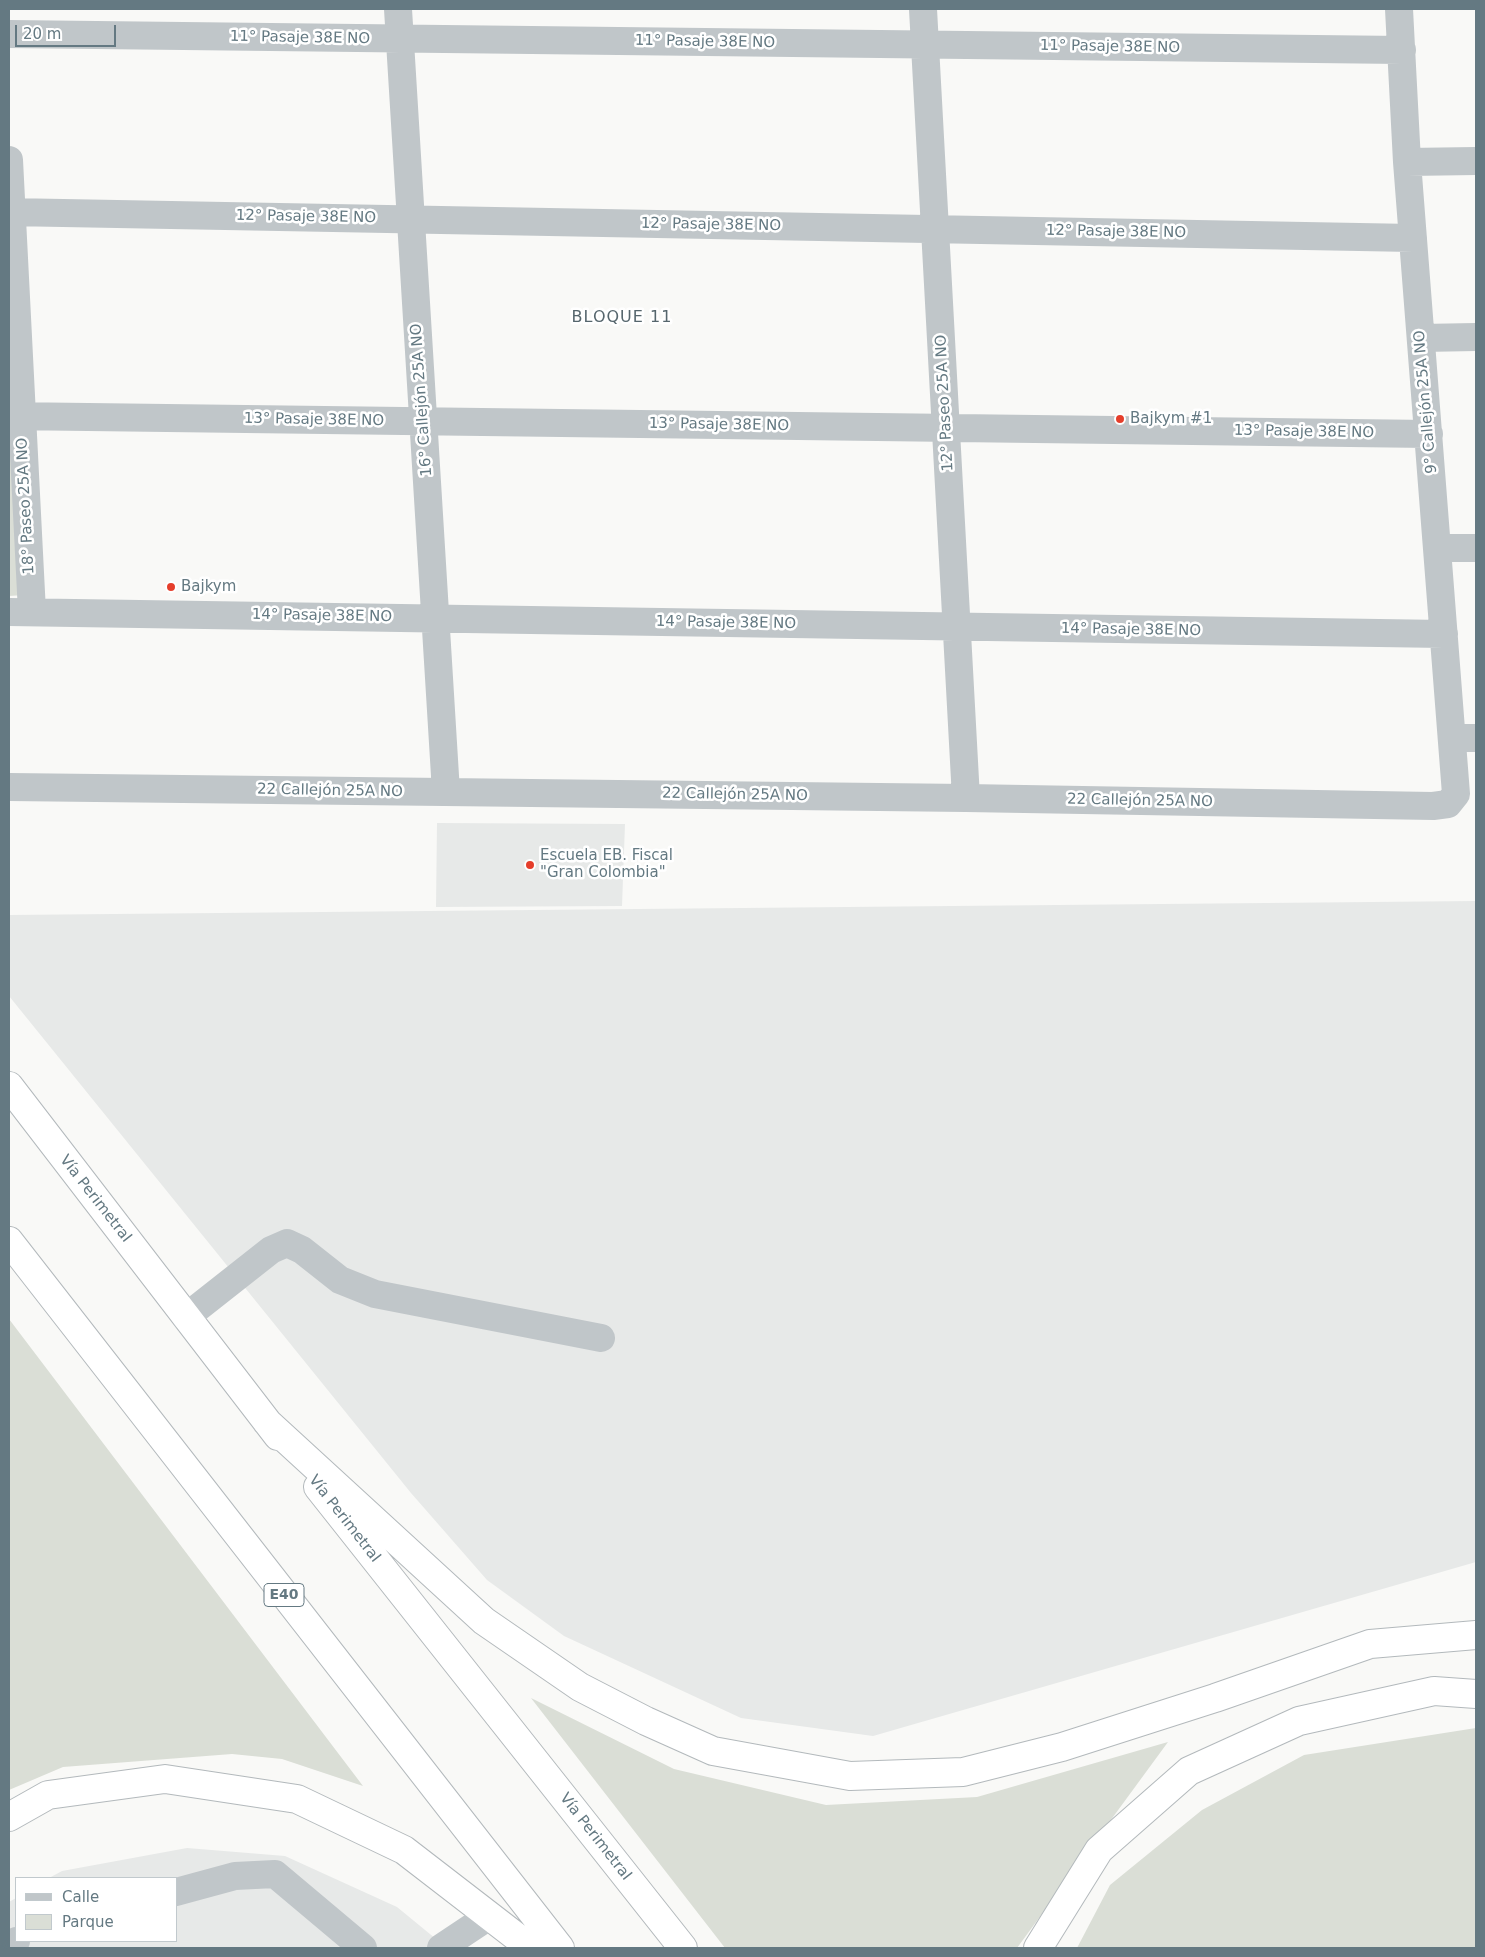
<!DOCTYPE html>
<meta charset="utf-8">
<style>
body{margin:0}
#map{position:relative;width:1485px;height:1957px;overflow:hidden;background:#f9f9f7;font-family:"DejaVu Sans",sans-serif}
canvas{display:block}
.frame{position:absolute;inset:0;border:10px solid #647982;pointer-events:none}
.legend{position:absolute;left:15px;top:1877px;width:162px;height:65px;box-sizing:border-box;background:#fff;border:1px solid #c1c9cd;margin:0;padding:6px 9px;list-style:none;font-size:15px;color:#647982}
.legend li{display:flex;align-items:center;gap:10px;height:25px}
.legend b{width:25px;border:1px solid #c1c9cd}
.scale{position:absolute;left:15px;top:25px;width:101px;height:22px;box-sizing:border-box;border:2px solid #647982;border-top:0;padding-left:6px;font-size:15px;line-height:18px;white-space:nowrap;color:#647982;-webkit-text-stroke:4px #fff;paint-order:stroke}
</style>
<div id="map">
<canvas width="1485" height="1957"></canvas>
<div class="frame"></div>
<ul class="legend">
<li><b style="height:6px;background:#c0c6c9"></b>Calle</li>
<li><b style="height:14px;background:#daded6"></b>Parque</li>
</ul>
<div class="scale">20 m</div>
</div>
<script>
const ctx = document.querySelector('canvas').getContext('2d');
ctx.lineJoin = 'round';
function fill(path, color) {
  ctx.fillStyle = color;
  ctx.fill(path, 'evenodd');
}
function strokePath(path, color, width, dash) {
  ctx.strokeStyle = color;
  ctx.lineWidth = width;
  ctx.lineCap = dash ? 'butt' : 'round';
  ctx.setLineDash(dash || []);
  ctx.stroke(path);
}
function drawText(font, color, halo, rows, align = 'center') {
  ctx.font = font + ' "DejaVu Sans",sans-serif';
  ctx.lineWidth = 5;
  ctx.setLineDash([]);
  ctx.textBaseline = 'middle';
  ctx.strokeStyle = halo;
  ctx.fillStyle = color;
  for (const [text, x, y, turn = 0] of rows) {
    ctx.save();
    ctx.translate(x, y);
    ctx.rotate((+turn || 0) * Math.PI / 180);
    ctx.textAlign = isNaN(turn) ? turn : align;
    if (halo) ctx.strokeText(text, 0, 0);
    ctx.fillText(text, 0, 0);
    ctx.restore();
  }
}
const built = new Path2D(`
 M437,823L625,824L622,906L436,907Z
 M1476,901V1562L873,1736L741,1718L564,1636L487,1580L411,1493L9,996V915Z
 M187,1848L285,1856L397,1907L447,1948H9V1902L16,1898V1941H176V1878H49L62,1871Z`);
const green = new Path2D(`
 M9,436H15L24,595L9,596Z
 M9,1319L363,1786L282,1759L232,1754L63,1767L9,1790Z
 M531,1698L674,1769L826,1805L977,1797L1168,1742L1017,1948H725Z
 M1476,1728V1948H1077L1110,1885L1202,1810L1304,1755Z`);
const minor = new Path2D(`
 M398,9L446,792
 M923,9L966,798
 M9,34L1402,50
 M9,160L32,612
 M1407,162L1476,161
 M9,212L1413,238
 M1421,338L1476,337
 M9,416L1429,434
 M1437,548H1476
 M9,612L1444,634
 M1452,738H1476
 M9,787L966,798L1433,806L1448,804L1456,794L1407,162L1399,9
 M186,1317L271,1250L287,1243L302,1250L340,1280L375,1294L601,1338
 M176,1892L235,1876L275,1874L363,1948
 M9,1944L16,1941
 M441,1948L489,1916`);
const highway = new Path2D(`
 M9,1086L278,1436
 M9,1241L560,1948
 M267,1422L484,1621L580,1687L646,1721L713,1751L850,1776L963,1772L1062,1747L1215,1698L1370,1644L1476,1635
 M318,1487L683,1948
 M9,1817L48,1795L165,1779L297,1799L404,1850L531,1948
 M1038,1948L1099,1850L1189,1771L1299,1721L1434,1691L1476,1694`);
const markers = [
 [1120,419,5,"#e53e2b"],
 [171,587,5,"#e53e2b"],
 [530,865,5,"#e53e2b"]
];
const shields = [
 [284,1595,40]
];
const shieldNames = [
 ["E40",284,1595]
];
const streetNames = [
 ["11° Pasaje 38E NO",300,38,1],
 ["11° Pasaje 38E NO",705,42,1],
 ["11° Pasaje 38E NO",1110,47,1],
 ["12° Pasaje 38E NO",306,217,1],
 ["12° Pasaje 38E NO",711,225,1],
 ["12° Pasaje 38E NO",1116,232,1],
 ["16° Callejón 25A NO",422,400,-94],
 ["9° Callejón 25A NO",1426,402,-95],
 ["12° Paseo 25A NO",945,403,-93],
 ["13° Pasaje 38E NO",314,420,1],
 ["13° Pasaje 38E NO",719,425,1],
 ["13° Pasaje 38E NO",1304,432,1],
 ["18° Paseo 25A NO",26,506,-93],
 ["14° Pasaje 38E NO",322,616,1],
 ["14° Pasaje 38E NO",726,623,1],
 ["14° Pasaje 38E NO",1131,630,1],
 ["22 Callejón 25A NO",330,791,1],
 ["22 Callejón 25A NO",735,795,1],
 ["22 Callejón 25A NO",1140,801,1],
 ["Vía Perimetral",95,1199,52],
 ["Vía Perimetral",344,1519,52],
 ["Vía Perimetral",595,1837,52]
];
const poiNames = [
 ["Bajkym #1",1130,419],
 ["Bajkym",181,587],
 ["Escuela EB. Fiscal",540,856],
 ["\"Gran Colombia\"",540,873]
];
const neighbourhoodNames = [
 ["BLOQUE 11",622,318]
];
fill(built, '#e7e9e8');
fill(green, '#daded6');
strokePath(highway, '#b3b9bc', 30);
strokePath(minor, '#c0c6c9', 28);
strokePath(highway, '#fff', 28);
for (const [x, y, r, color] of markers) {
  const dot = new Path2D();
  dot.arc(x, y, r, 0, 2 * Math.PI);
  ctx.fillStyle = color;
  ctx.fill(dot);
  strokePath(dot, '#fff', 2);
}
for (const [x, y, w] of shields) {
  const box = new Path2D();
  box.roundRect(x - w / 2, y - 11.5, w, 23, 4);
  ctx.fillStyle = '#fff';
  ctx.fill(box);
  strokePath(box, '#647982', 1);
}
drawText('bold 14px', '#647982', null, shieldNames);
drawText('15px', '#647982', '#fff', streetNames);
drawText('15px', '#647982', '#fff', poiNames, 'left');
ctx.letterSpacing = '1px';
drawText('16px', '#56666d', '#fff', neighbourhoodNames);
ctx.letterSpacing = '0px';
</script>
